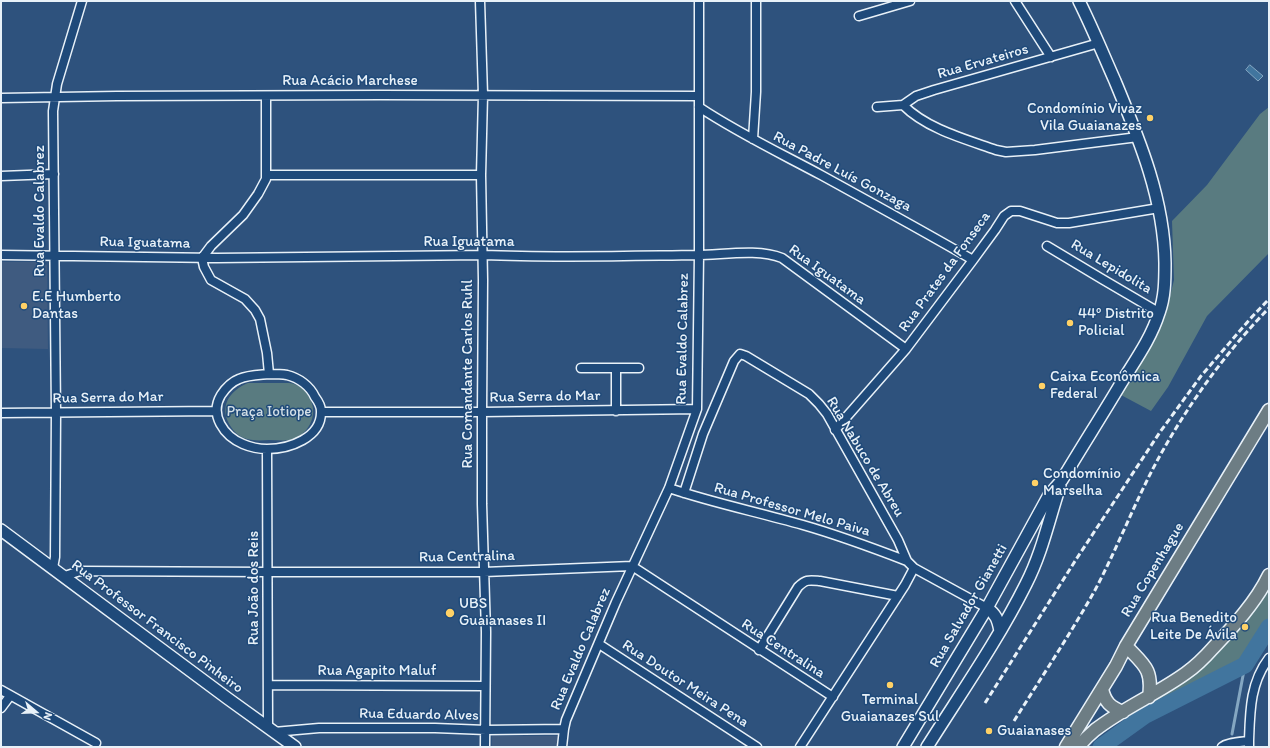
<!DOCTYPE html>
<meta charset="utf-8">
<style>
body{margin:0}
#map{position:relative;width:1270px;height:748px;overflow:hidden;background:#2e527d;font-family:Itim,sans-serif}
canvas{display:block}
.frame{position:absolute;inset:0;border:2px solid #e8f1f8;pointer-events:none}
.north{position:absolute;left:16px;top:692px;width:40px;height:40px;-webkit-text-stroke:3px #1f4a7a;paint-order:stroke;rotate:109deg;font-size:11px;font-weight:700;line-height:16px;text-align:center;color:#e8f1f8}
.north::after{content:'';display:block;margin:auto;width:14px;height:18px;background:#e8f1f8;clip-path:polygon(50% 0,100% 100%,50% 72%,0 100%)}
</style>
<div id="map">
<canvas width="1270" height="748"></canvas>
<div class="frame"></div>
<div class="north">N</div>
</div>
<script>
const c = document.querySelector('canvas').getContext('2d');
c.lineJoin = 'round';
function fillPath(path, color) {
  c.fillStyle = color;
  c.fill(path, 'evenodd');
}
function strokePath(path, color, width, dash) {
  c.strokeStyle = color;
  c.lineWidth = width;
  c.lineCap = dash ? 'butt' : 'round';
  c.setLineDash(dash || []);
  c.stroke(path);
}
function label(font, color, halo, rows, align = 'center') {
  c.font = font + ' Itim,sans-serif';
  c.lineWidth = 3;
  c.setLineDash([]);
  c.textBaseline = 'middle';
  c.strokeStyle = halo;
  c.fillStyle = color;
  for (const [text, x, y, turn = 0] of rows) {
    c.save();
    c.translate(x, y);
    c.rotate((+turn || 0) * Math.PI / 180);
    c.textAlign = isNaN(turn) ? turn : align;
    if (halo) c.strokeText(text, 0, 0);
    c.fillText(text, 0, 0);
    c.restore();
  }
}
const built = new Path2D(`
 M1 262H43L47 265 48 349 1 348Z
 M492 736H559V747H492Z`);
const green = new Path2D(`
 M1269 107V253L1207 316 1168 387 1151 411 1121 395 1165 316 1174 280 1172 221 1207 185 1260 114Z
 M248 383H289C299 384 306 390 310 399 319 415 308 436 290 440 284 441 276 440 269 440 253 441 240 441 231 427 218 407 229 391 248 383Z
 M1267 591 1269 592V623L1245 661 1240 666 1210 677 1148 707 1147 703 1207 661Z`);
const water = new Path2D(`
 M1250 65 1263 76 1258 81 1246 70Z`);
const stream = new Path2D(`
 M1232 734 1245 665`);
const river = new Path2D(`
 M1101 747 1144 716 1245 665 1269 627`);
const street = new Path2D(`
 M480 1 483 95 481 175 483 280 482 412V504L486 632 485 747
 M1015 1 1051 57
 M859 16 910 1
 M266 96V179L258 194 243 215 211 246 202 258 204 267 211 280 245 299 255 310 260 319 267 353 269 374
 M1 98 117 96 380 95 699 96
 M903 105C927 129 965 139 996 150L1006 152 1035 150 1138 137
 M699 107C738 133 780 153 821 175 872 203 923 231 973 260
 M877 107 903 105 916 96 934 90 1099 43
 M753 139 756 92V1
 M266 175H481
 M1 176 54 174
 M1047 246 1102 279 1160 313
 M1 255 217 258 483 255C554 258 625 256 697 255 722 255 758 248 782 258L906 349
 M581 368H639
 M269 374C275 374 281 374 287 375 299 378 310 386 315 397 318 401 321 406 321 411 322 438 289 449 267 449 259 449 250 447 243 444 224 436 209 415 221 395 225 389 231 382 239 379 248 375 259 375 269 374Z
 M616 411V368
 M321 412H482L697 409
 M1 413 216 411
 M835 430 906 349 973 260 995 230 1004 216 1011 211H1020L1057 223H1069L1159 208
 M267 449 268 728
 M669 488C713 503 758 512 803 525 838 535 873 548 907 561
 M684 493 703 434 734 361 740 354 746 356 809 394 819 404 827 414 898 540 907 561 914 568 987 608
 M53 568 55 557 56 413 53 111 57 84 82 1
 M65 576 80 571 268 572H484L632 566 833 697
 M599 644 757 747
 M759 650 798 587C806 579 809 580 820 581L898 596
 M269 685 485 686
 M1 690 96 743
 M1 708 10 696
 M274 732 319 728H435L486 730 564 729
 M562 747 564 729 566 720 616 602 669 488 697 409 699 255V1
 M800 747 905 585 914 568
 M1222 747C1229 742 1240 742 1249 741
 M1249 747V741C1250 711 1250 683 1269 658`);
const secondary = new Path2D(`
 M1 530 227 698 295 747
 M987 608C996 614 998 620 1000 631
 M903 747 987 608 1049 495 1062 480C1081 448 1101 417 1120 385 1134 362 1151 339 1159 313 1165 297 1165 280 1165 263 1164 198 1139 139 1115 81 1103 54 1092 27 1079 1
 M927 747C961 693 998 640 1026 584 1042 553 1049 519 1060 486`);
const primary = new Path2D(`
 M1126 646C1144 665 1153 669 1149 697
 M1102 689C1105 702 1110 707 1123 712
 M1066 747 1116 666 1126 646 1269 410
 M1078 747C1083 741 1089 735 1095 730 1123 708 1157 694 1186 673 1196 666 1205 657 1213 648 1233 627 1256 602 1269 575`);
const rail = new Path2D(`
 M985 703 1077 558 1160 432 1201 376 1250 319 1269 299
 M1014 721C1041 678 1069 636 1094 592 1117 549 1134 504 1157 461 1187 406 1225 353 1269 308`);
const markers = [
 [1150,118,4,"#ffd166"],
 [24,306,4,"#ffd166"],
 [1070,323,4,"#ffd166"],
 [1042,386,4,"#ffd166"],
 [1035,483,4,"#ffd166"],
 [450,613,5,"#ffd166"],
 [1245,627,4,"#ffd166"],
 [890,685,4,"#ffd166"],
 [989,731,4,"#ffd166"]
];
const streetNames = [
 ["Rua Ervateiros",983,62,-16],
 ["Rua Acácio Marchese",350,81],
 ["Rua Padre Luís Gonzaga",842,172,28],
 ["Rua Evaldo Calabrez",40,211,-90],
 ["Rua Iguatama",469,242],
 ["Rua Iguatama",145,243,1],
 ["Rua Lepidolita",1111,267,31],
 ["Rua Prates da Fonseca",945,272,-54],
 ["Rua Iguatama",827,275,36],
 ["Rua Evaldo Calabrez",683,339,-89],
 ["Rua Comandante Carlos Ruhl",468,374,-90],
 ["Rua Serra do Mar",545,397,-1],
 ["Rua Serra do Mar",108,398,-1],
 ["Rua Nabuco de Abreu",865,457,59],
 ["Rua Professor Melo Paiva",792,510,16],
 ["Rua Centralina",467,557,-1],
 ["Rua Copenhague",1153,570,-59],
 ["Rua João dos Reis",254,588,-90],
 ["Rua Salvador Gianetti",969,606,-60],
 ["Rua Professor Francisco Pinheiro",157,627,37],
 ["Rua Evaldo Calabrez",581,649,-67],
 ["Rua Centralina",783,649,33],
 ["Rua Agapito Maluf",377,671],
 ["Rua Doutor Meira Pena",685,684,33],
 ["Rua Eduardo Alves",419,715,1]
];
const poiNames = [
 ["Condomínio Vivaz",1142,109,"right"],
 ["Vila Guaianazes",1142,126,"right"],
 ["E.E Humberto",32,297],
 ["Dantas",32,314],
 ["44º Distrito",1078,314],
 ["Policial",1078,331],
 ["Caixa Econômica",1050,377],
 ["Federal",1050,394],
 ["Condomínio",1043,474],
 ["Marselha",1043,491],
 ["UBS",459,604],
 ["Guaianases II",459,621],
 ["Rua Benedito",1237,618,"right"],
 ["Leite De Ávila",1237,635,"right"],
 ["Terminal",890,700,"center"],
 ["Guaianazes Sul",890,717,"center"],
 ["Guaianases",997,731]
];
const parkNames = [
 ["Praça Iotiope",269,412]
];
fillPath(built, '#3f5b80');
fillPath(green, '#597b80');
fillPath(water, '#41759e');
strokePath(water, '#84a7c2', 1);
strokePath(stream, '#84a7c2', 3);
strokePath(river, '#41759e', 17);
strokePath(street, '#e8f1f8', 11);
strokePath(secondary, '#e8f1f8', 14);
strokePath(primary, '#e8f1f8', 15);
strokePath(street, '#1f4a7a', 8);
strokePath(secondary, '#1f4a7a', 11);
strokePath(primary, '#6d7d84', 12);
strokePath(rail, '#e8f1f8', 3, [6, 3]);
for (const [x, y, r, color] of markers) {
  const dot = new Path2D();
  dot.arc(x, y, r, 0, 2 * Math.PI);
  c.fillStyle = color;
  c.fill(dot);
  strokePath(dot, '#1f4a7a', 1.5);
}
label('15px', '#e8f1f8', '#1f4a7a', streetNames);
label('15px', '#e8f1f8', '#1f4a7a', poiNames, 'left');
label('15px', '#d3dfe6', '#1f4a7a', parkNames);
</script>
